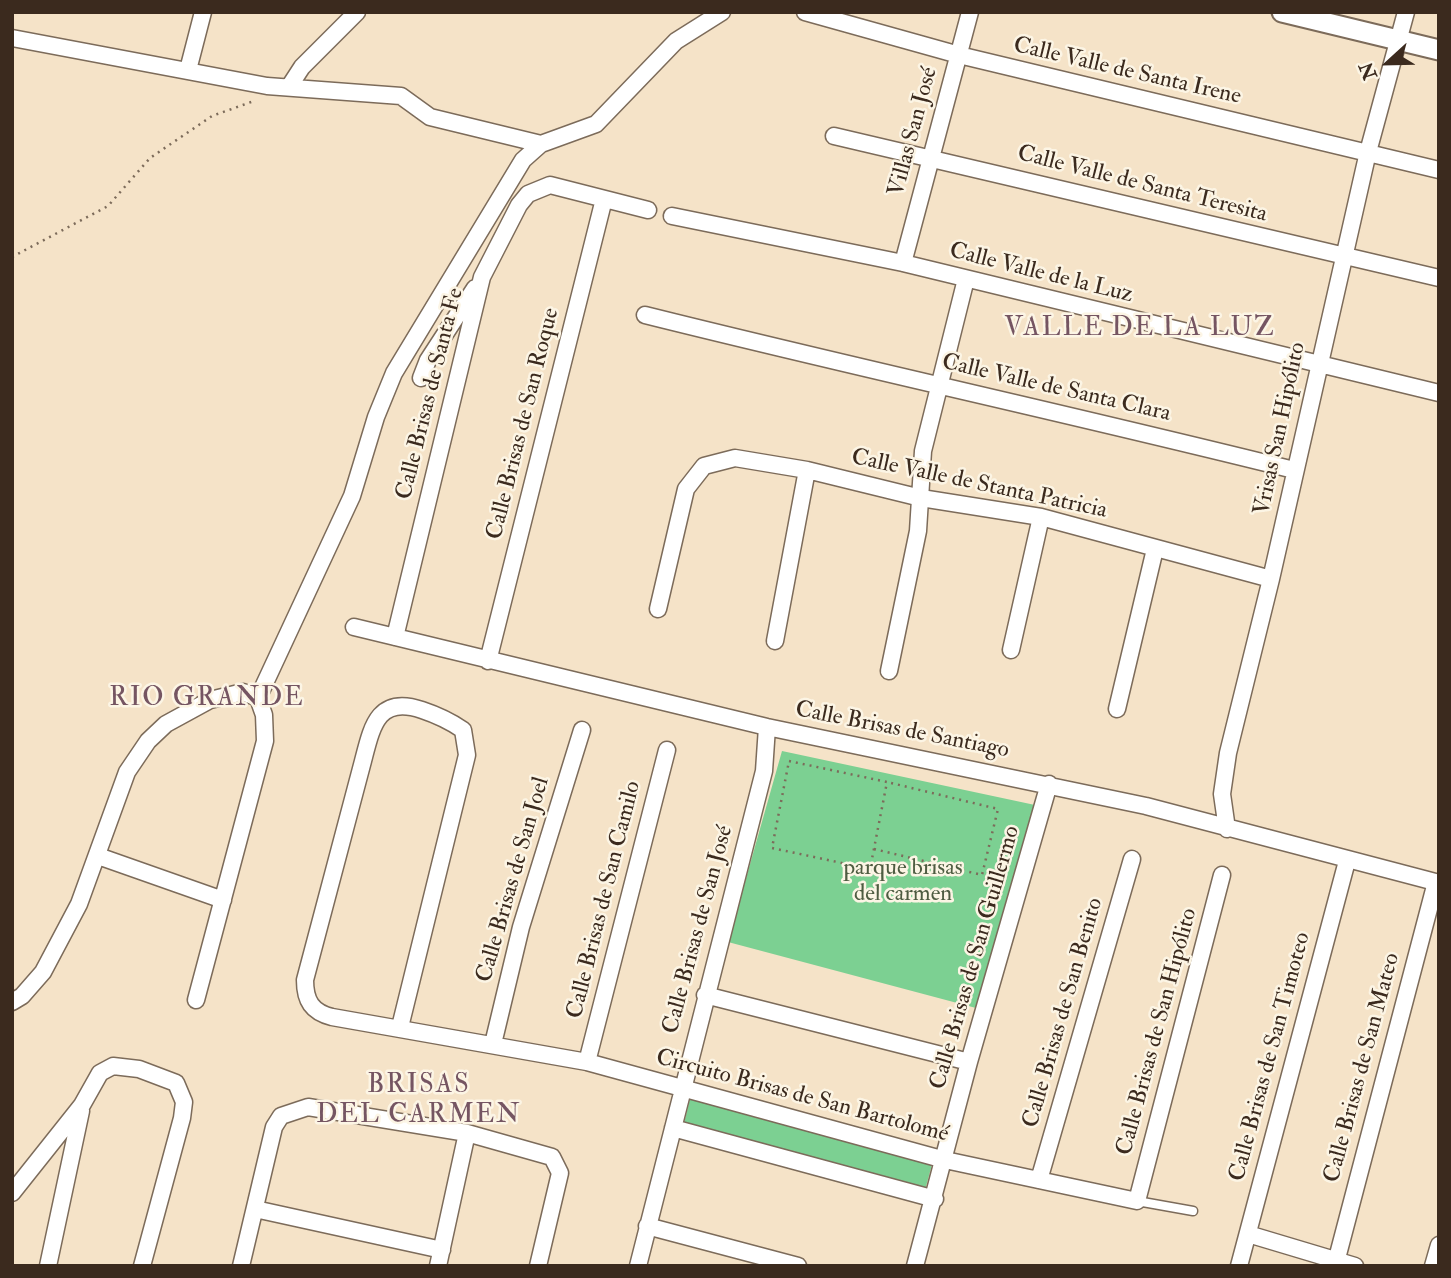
<!DOCTYPE html>
<meta charset="utf-8">
<style>
body{margin:0}
#map{position:relative;width:1451px;height:1278px;overflow:hidden;background:#f5e3c8;font-family:"IM FELL Double Pica",serif}
canvas{display:block}
.frame{position:absolute;inset:0;border:14px solid #3b2a1e;pointer-events:none}
.north{position:absolute;left:1353px;top:28px;width:70px;height:70px;-webkit-text-stroke:5px #fcf5e5;paint-order:stroke;rotate:248deg;font-size:19px;font-weight:700;line-height:28px;text-align:center;color:#3b2a1e}
.north::after{content:'';display:block;margin:auto;width:24px;height:32px;background:#3b2a1e;clip-path:polygon(50% 0,100% 100%,50% 72%,0 100%)}
</style>
<div id="map">
<canvas width="1451" height="1278"></canvas>
<div class="frame"></div>
<div class="north">N</div>
</div>
<script>
const c = document.querySelector('canvas').getContext('2d');
c.lineJoin = 'round';
function fillPath(path, color) {
  c.fillStyle = color;
  c.fill(path, 'evenodd');
}
function strokePath(path, color, width, dash) {
  c.strokeStyle = color;
  c.lineWidth = width;
  c.lineCap = dash ? 'butt' : 'round';
  c.setLineDash(dash || []);
  c.stroke(path);
}
function label(font, color, halo, rows, align = 'center') {
  c.font = font + ' "IM FELL Double Pica",serif';
  c.lineWidth = 5;
  c.setLineDash([]);
  c.textBaseline = 'middle';
  c.strokeStyle = halo;
  c.fillStyle = color;
  for (const [text, x, y, turn = 0] of rows) {
    c.save();
    c.translate(x, y);
    c.rotate((+turn || 0) * Math.PI / 180);
    c.textAlign = isNaN(turn) ? turn : align;
    if (halo) c.strokeText(text, 0, 0);
    c.fillText(text, 0, 0);
    c.restore();
  }
}
const green = new Path2D(`
 M782 751 1035 805 976 1008 728 942Z
 M690 1099 933 1161 925 1190 683 1127Z`);
const path = new Path2D(`
 M12 257 108 206 150 158 212 116 254 101
 M789 761 887 782 870 869 772 848Z
 M874 849 982 875 998 809 887 782`);
const service = new Path2D(`
 M1137 1201 1193 1211`);
const minor = new Path2D(`
 M805 12 959 55 1439 170
 M12 38 267 86 401 96 430 117 541 144
 M188 70 203 12
 M289 87 302 67 357 12
 M834 136 1439 278
 M672 216 903 263 1439 393
 M903 263 970 12
 M645 315C861 369 1078 416 1294 470
 M421 378 428 360 475 288
 M658 609 686 489 704 466 735 458 807 470 921 498 1041 517 1271 579
 M354 627 767 727 1146 806 1439 883
 M395 637 482 277 519 205 528 194 550 185 648 210
 M775 641 807 470
 M1011 650 1041 517
 M488 661 604 199
 M889 671 918 531 923 451 966 279
 M258 698 352 496 376 417 394 373 523 160 541 144 596 124 676 41 722 12
 M1117 709 1155 549
 M1227 829 1222 794 1228 753 1271 579 1368 152 1406 12
 M98 856 223 900
 M705 995 969 1062
 M12 1002 22 996 43 972 79 904 127 772 148 741 166 724 210 700 243 692 258 698 264 715 265 741 196 1000
 M400 1027 467 755 463 730C450 721 437 715 422 710 378 695 372 726 363 761L305 980C305 1001 312 1012 332 1017L587 1062 945 1160 1137 1201 1222 875
 M493 1044 521 927 582 730
 M587 1062 667 750
 M673 1128 935 1199
 M1039 1180 1132 859
 M12 1193 82 1105 100 1073 113 1066 139 1069 176 1083 184 1102 182 1118 142 1266
 M255 1209 442 1250
 M647 1226 798 1266
 M1248 1234 1355 1266
 M48 1266 81 1111
 M241 1266 274 1127 281 1116 308 1107 467 1133 552 1157 560 1173 538 1266
 M438 1266 467 1133
 M638 1266 764 771 767 727
 M915 1266 969 1062 1049 784
 M1239 1266 1347 861
 M1335 1266 1436 882
 M1433 1266 1439 1245`);
const tertiary = new Path2D(`
 M1282 12 1439 50`);
const streetNames = [
 ["Calle Valle de Santa Irene",1127,72,13],
 ["Villas San José",914,132,-75],
 ["Calle Valle de Santa Teresita",1142,185,14],
 ["Calle Valle de la Luz",1041,274,14],
 ["Calle Valle de Santa Clara",1056,389,13],
 ["Calle Brisas de Santa Fe",431,394,-76],
 ["Calle Brisas de San Roque",524,424,-76],
 ["Vrisas San Hipólito",1281,429,-78],
 ["Calle Valle de Stanta Patricia",979,485,12],
 ["Calle Brisas de Santiago",902,731,11],
 ["Calle Brisas de San Joel",514,880,-74],
 ["Calle Brisas de San Camilo",605,900,-76],
 ["Calle Brisas de San José",699,930,-75],
 ["Calle Brisas de San Guillermo",976,958,-74],
 ["Calle Brisas de San Benito",1064,1013,-74],
 ["Calle Brisas de San Hipólito",1158,1032,-75],
 ["Calle Brisas de San Timoteo",1271,1057,-75],
 ["Calle Brisas de San Mateo",1363,1068,-75],
 ["Circuito Brisas de San Bartolomé",802,1097,15]
];
const parkNames = [
 ["parque brisas",903,869],
 ["del carmen",903,895]
];
const quarterNames = [
 ["VALLE DE LA LUZ",1140,329],
 ["RIO GRANDE",207,699],
 ["BRISAS",419,1086],
 ["DEL CARMEN",419,1116]
];
fillPath(green, '#7cd092');
strokePath(service, '#7c6b5a', 11);
strokePath(minor, '#7c6b5a', 19);
strokePath(tertiary, '#7c6b5a', 23);
strokePath(path, '#7c6b5a', 2.5, [2, 5]);
strokePath(service, '#fff', 8);
strokePath(minor, '#fff', 16);
strokePath(tertiary, '#fff', 19);
label('23px', '#3b2a1e', '#fcf5e5', streetNames);
label('23px', '#4e5c41', '#fcf5e5', parkNames);
c.letterSpacing = '2px';
label('26px', '#755562', '#fcf5e5', quarterNames);
c.letterSpacing = '0px';
</script>
